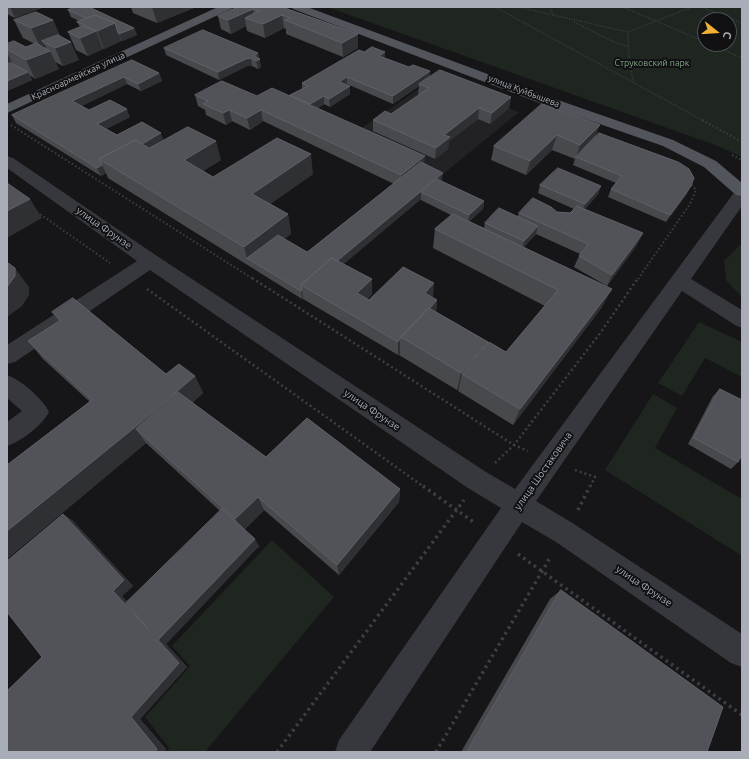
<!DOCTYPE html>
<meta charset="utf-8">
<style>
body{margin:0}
#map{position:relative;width:749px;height:759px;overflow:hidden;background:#161618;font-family:Ubuntu,sans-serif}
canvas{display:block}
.frame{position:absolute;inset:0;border:8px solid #a8adb8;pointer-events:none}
.north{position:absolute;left:697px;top:12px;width:40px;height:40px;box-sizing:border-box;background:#111113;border:1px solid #4d4f55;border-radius:50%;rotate:107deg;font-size:11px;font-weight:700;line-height:16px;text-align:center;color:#a8adb8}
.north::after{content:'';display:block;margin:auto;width:14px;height:18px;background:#f2b134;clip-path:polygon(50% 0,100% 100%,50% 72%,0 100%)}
</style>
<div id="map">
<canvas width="749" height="759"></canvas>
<div class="frame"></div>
<div class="north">С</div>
</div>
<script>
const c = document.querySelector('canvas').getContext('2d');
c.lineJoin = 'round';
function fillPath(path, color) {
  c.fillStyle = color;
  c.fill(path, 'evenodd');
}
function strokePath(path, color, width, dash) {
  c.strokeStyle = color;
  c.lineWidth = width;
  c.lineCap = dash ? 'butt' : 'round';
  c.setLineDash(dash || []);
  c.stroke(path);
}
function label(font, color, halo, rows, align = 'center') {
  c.font = font + ' Ubuntu,sans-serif';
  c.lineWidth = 4;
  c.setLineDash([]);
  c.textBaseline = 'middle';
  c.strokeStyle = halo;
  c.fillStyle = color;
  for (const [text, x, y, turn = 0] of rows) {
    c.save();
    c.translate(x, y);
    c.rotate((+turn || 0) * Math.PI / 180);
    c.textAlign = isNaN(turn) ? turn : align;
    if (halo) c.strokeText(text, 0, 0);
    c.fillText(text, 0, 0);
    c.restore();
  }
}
const built = new Path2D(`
 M433 79 519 112 442 175 353 134Z`);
const green = new Path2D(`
 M327 7H742V157L718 146ZM705 20H729V44H705Z
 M742 243V297L726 280 724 261Z
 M699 322 742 342V377L705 358 682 396 658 383Z
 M653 394 677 408 655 448 742 499V556L605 470Z
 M272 540 334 597 205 752H166L169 748 145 717 190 666 172 646Z`);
const pathFar3 = new Path2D(`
 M495 7 704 121
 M518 7 628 32
 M549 7 554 16
 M623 7 705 42
 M701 7 742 23
 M574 22 612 41 629 47
 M710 44 742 58
 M633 82 629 58 628 32 692 7`);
const pathFar2 = new Path2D(`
 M702 120 742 142
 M11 125 253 279
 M732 155 742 160
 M37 212 110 263
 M638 279 690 204 696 190 690 183`);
const pathFar1 = new Path2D(`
 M252 278 514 445 528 451
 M147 289 424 487
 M495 463 514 445 601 332 638 278
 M575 470 595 477 590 487`);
const path = new Path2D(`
 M423 486 475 523
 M578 510 590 486
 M518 554 742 715
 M277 752 464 500
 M436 752 551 556`);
const minor = new Path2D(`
 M7 156 13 158 157 256 486 472 515 489 736 190 742 189V206L691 279 742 310V328L735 325 682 291 536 501 574 524 742 634V667L731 663 556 542 522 522 370 752H335L339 740 501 508 468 488 150 270 15 362 7 364V345L137 261 7 168Z
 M7 375C20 379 43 399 49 412 43 425 20 442 7 446V422L22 411 7 398Z`);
const major = new Path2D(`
 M218 7H233L231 9 7 113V104Z
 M291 7H307L555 99 673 140 716 161 742 183V196L736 195 704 167 663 146 545 105 293 9Z`);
const wall = new Path2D(`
 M7 7H44L15 18 7 14Z
 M131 7H196L157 23 133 13Z
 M238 7H282L358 34V48L343 57 286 34V29L284 28 265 38 247 31 246 26 231 34 221 29 218 16Z
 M68 10 134 28 137 35 122 41 121 40V41L104 49 102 48 103 49 88 56 76 50 68 32 80 27 77 22 79 21 71 17Z
 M14 20H53L60 36 79 60 63 66 55 62 59 69 35 79 30 75 32 80 7 91V44L26 47 35 44 23 38ZM44 45 46 48 41 46Z
 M164 48 258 53 261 67 258 69 252 66H247L219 80 166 55Z
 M364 52H385V58L409 67 430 71V77L511 97 509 108 490 124 478 119 449 141 448 149 435 159 373 131V120L391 114 418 95 419 86 393 104 347 84 346 85 350 94 330 107 324 104 318 108 424 164 442 181H441L484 201 483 209 469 221 484 228 485 223 517 217 519 213 557 212 570 213 574 209 538 193 540 185 601 186 598 194 585 209 637 245 607 286 574 267 579 256 580 254 536 234 524 247 602 307 513 425 458 391 459 388 457 390 399 355 400 353 398 355 303 299V298L302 299 108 178 106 173 101 176 16 123 12 115 132 60 159 73 162 81 141 91 127 84 81 106 89 110 130 117 106 129 117 135 164 140 221 160 203 171 213 177 313 174 270 204 288 214 291 234 284 239 307 252 394 184 263 121 250 130 232 121 226 125 206 115 205 110 198 106 195 95 257 96 290 95 302 89V83ZM421 199V200L451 215 435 229 433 248 545 306 506 352 487 345 488 342 436 312 437 300 433 298 369 300 367 299 372 294V279L343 264Z
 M542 104 596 136 687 194 666 222 608 197 611 189 616 183 573 165 575 159 552 150 526 175 491 160 494 146Z
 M52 312 166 374 195 376 203 393 192 403 266 457 400 489 399 502 339 575 264 510 244 530 259 546 166 644 187 667 140 719 166 749 163 752H7L42 657 63 514 73 521 133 586 122 596 127 602 220 511 146 443 7 559V465L90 402 43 359 28 341 59 321Z
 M720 389 738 462 731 469 688 444 713 396Z
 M561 590 707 752H461L550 599Z`);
const shadedWall = new Path2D(`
 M10 7H44L15 18Z
 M152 7H196L157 23Z
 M253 9 255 21 245 18 246 26 231 34 228 20Z
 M282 15 284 28 265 38 263 24Z
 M53 20 61 38 42 41 44 45 40 46 31 28Z
 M115 23 121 41 104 49 97 31Z
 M134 28 137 35 122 41 119 34Z
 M96 31 103 49 88 56 80 38Z
 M358 34V48L343 57 342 43Z
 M71 42 79 60 63 66 55 48Z
 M50 51 59 69 35 79 26 60Z
 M385 52V60L379 56Z
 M7 53 16 70 7 73Z
 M258 53 261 67 258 69 256 61 254 56Z
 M251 58 252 66H247L219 80 218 72 246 59Z
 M430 71V79L419 84V86L393 104V96Z
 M28 72 32 80 7 91V81Z
 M159 73 162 81 141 91 138 84Z
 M124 77 127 84 76 109 72 101Z
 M347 77V84L339 89V82Z
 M350 86V94L330 107 329 99Z
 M324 96V104L308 114 307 106Z
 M511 97 509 108 490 124 492 113Z
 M479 108 478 119 449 141 448 149 435 159 436 148 444 135Z
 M127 109 130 117 100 132 97 124Z
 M229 110 232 121 226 125 223 113Z
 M261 110 263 121 250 130 247 118Z
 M600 125 594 140 576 157 580 145Z
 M161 133 164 141 115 168 106 163Z
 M557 135 552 150 526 175 530 161Z
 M216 141 221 160 190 179 184 160Z
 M311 154 313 174 256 214 252 194Z
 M425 156 424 167 400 187 401 175Z
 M102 165 106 173 101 176 97 168Z
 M443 173 442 181 426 194 421 192V199L312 291 306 287Z
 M601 186 598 194 582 212 585 204Z
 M691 186 687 194 666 222 670 215Z
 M30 199 42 218 7 238V211Z
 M484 201 483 209 468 223 469 215Z
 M288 214 291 234 254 262 247 258 244 247Z
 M538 226 536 234 522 249 524 241Z
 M643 233 637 245 607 286 612 275Z
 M15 268 29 287V295L22 306 11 314 7 317V287Z
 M372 279V294L357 307V293Z
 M434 283 433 298 425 293Z
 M612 289 602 307 513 425 520 409Z
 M302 290 303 298 302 299 301 291Z
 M437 300 436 314 402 338Z
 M400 339V353L398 355V342Z
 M488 342 483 359 462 374 459 388 457 390 461 373Z
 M195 376 203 393 149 441 136 429 146 443 7 559V531Z
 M400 489 399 502 339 575 337 565Z
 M258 497 264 510 243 531 235 519Z
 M63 514 73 521 133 586 122 596 156 634 148 629 113 591Z
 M255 539 259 546 166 644 187 667 140 719 166 749 163 752H155L131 717 158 640Z`);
const building = new Path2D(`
 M75 7H89L134 28 119 34 118 33 115 23 95 15 86 18 68 10Z
 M238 7H282L358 34 342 43 285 20 290 18 282 15 263 24 245 18 259 11 253 9 228 20 218 16Z
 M36 12 53 20 31 28 14 20Z
 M95 15 115 23 97 31 77 22Z
 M83 26 96 31 80 38 68 32Z
 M203 30 258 53 254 56 260 59 256 61 251 58 246 59 218 72 164 48Z
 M58 35 71 42 55 48 42 41Z
 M14 41 26 47 36 43 50 51 26 60 7 49V44Z
 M372 47 385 52 379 56 409 67 413 65 430 71 393 96 347 77 339 82 350 86 329 99 324 96 310 104 290 95 308 86 302 83 359 50 364 52Z
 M132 60 159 73 138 84 124 77 72 101 89 110 110 100 127 109 97 124 117 135 142 122 161 133 142 144 135 140 99 159 102 165 97 168 12 115Z
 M11 63 28 72 7 81V64Z
 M440 70 511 97 492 113 479 108 444 135 450 137 436 148 373 120 385 111 391 114 429 88 419 84Z
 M222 81 257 96 272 88 425 156 401 175 261 110 247 118 229 110 223 113 203 104 208 101 195 95Z
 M542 104 600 125 580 145 557 135 530 161 494 146Z
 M188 127 216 141 184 160 213 177 277 138 311 154 252 194 288 214 244 247 99 159 135 140 149 148Z
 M599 133 678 162 689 169 694 178 691 186 670 215 611 189 622 176 576 157Z
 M421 162 443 173 337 261 332 258 301 285 302 290 301 291 247 258 278 235 307 252Z
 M558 168 601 186 585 204 540 185Z
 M437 179 484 201 469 215 421 192Z
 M7 183 30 199 7 211Z
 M533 198 551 207 557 212 570 213 577 206 643 233 612 275 579 256 588 244 519 213Z
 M499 208 538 226 524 241 485 223Z
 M453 214 612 289 520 409 462 374 489 342 506 352 558 290 435 229Z
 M332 258 372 279 357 293 369 300 403 267 434 283 425 293 437 300 429 309V308L401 337 400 339 398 342 301 285Z
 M7 263H8L15 268V276L7 287Z
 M73 298 166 374 179 364 195 376 134 428 7 531V465L92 400 28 341 61 320 52 312Z
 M429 308 488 342 461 373 401 337Z
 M720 389 742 400V455L738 462 694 438Z
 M178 392 266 457 307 418 400 489 337 565 258 497 235 519 136 429Z
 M222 509 255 539 158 640 179 663 131 717 157 749 155 752H7V691L42 657 7 612V561L63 514 124 580 113 591 148 629 126 603Z
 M561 590 723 707 707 752H467Z`);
const farParknames = [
 ["Струковский парк",652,63]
];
const farStreetnames = [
 ["Красноармейская улица",78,76,-25],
 ["улица Куйбышева",524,91,21]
];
const streetNames = [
 ["улица Фрунзе",104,228,35],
 ["улица Фрунзе",372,410,34],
 ["улица Шостаковича",543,471,-55],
 ["улица Фрунзе",644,586,34]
];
fillPath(built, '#222225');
fillPath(green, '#1e261f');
strokePath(pathFar3, '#3d3f44', 1.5, [1, 1.5]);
strokePath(pathFar2, '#3d3f44', 2, [1.5, 2.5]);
strokePath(pathFar1, '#3d3f44', 2.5, [2, 3]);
strokePath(path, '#3d3f44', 3.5, [2.5, 4]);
fillPath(minor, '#37383d');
fillPath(major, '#53555c');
fillPath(wall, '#47494d');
fillPath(shadedWall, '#2f3033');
fillPath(building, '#525359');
strokePath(building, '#5f6168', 1);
label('9px', '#7fa381', '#111113', farParknames);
label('9px', '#a8adb8', '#111113', farStreetnames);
label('10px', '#a8adb8', '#111113', streetNames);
</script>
